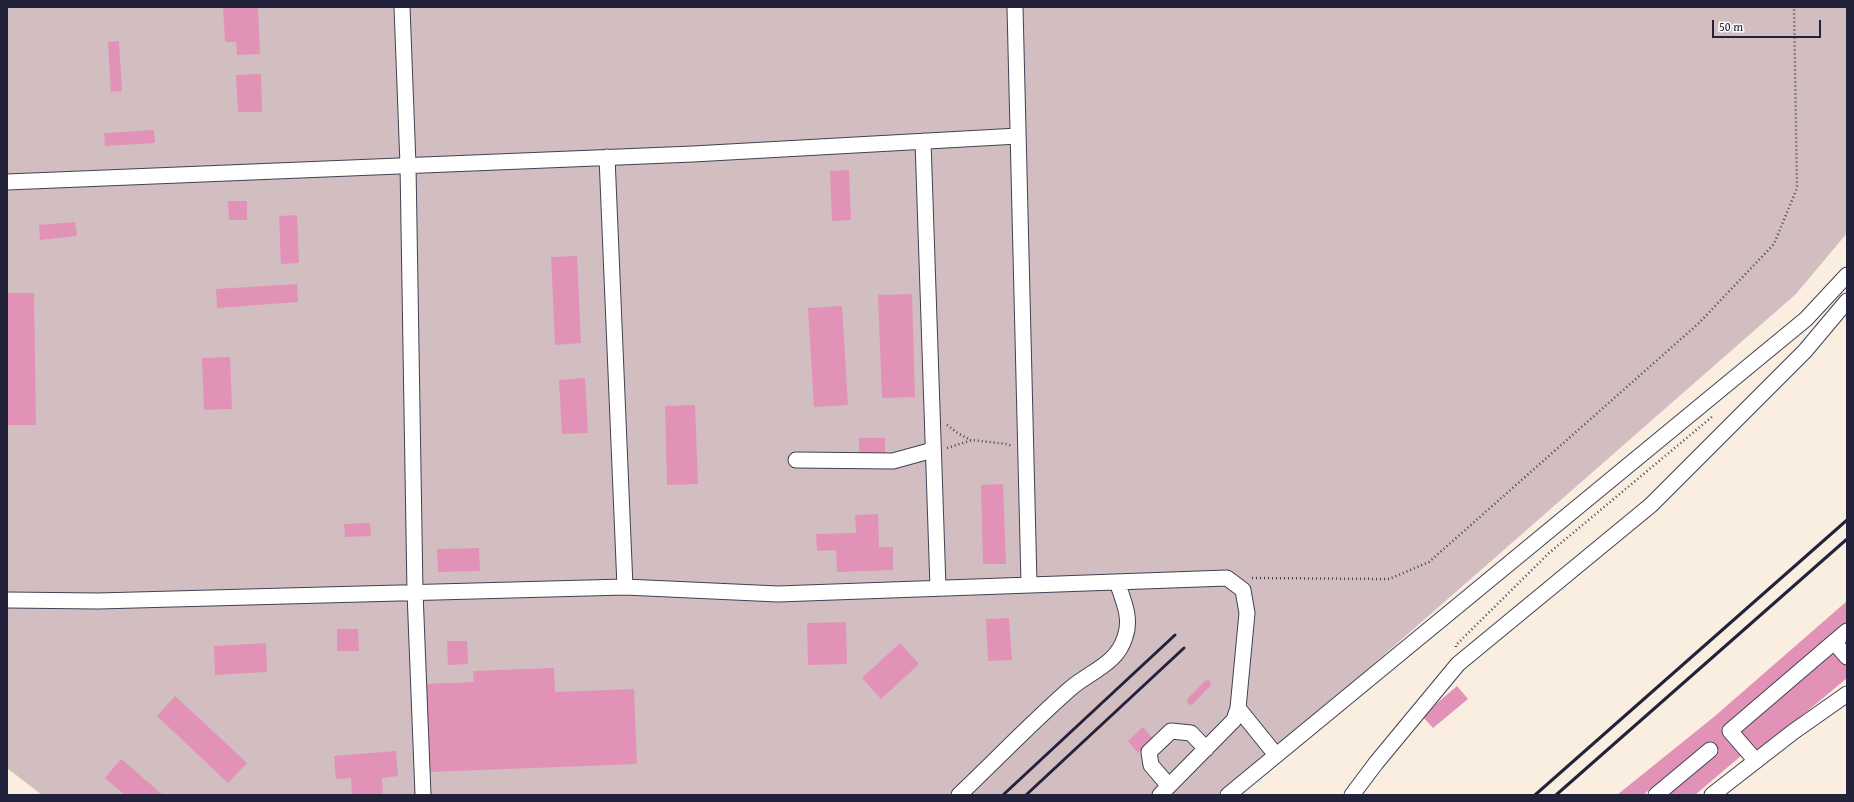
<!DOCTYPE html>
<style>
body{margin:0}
#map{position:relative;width:1854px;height:802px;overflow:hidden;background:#f9eedf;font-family:"Gentium Book Plus",serif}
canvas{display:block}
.frame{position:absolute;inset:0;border:8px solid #22223b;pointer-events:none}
.scale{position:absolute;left:1712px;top:20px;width:109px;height:18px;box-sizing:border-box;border:2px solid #22223b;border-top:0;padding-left:5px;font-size:12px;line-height:14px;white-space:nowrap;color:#22223b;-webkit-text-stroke:3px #fdfcf7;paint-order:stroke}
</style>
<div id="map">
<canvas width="1854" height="802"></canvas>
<div class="frame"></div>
<div class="scale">50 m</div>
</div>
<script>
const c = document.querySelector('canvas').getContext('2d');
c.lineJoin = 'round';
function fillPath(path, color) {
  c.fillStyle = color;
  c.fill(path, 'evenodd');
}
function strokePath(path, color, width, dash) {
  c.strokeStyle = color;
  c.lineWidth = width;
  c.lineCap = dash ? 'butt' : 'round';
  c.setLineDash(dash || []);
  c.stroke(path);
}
const industrial = new Path2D(`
 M7 7H1847V233L1796 294 1224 795H42L7 768Z`);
const building = new Path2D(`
 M223 7H258L260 54 237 55 236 42H225Z
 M119 41 122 91 111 92 108 42Z
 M261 74 262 112H238L236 75Z
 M154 130 155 143 105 146 104 133Z
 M849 170 851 220 832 221 830 171Z
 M228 201H247V220H229Z
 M297 215 299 263 281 264 279 216Z
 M75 222 77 236 40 240 39 225Z
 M577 256 581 343 555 345 551 257Z
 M297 284 298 302 217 308 216 289Z
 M7 293H34L36 425H8Z
 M912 294 915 397 882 398 878 295Z
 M842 306 848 405 814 407 808 308Z
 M230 357 232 409 204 410 202 358Z
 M585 378 588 433 562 434 559 380Z
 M695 405 698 484 667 485 665 406Z
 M859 438H885V455H859Z
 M1003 484 1006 564H983L981 485Z
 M878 514 879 547H893V570L837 572 836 550 817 551 816 534 856 533 855 515Z
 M370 523 371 536 345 537 344 524Z
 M479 548 480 571 438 572 437 549Z
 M1847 601V623L1722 731 1742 755 1695 795H1668L1719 751 1710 741 1643 795H1617L1715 716Z
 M1009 618 1012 660 988 661 986 619Z
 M846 622 847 664 808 665 807 623Z
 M337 629H358L359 651H337Z
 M447 641H467L468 664 448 665Z
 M266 643 267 672 215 675 214 646Z
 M900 643 919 664 881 699 862 678Z
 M1835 651 1847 665V678L1756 754 1737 733Z
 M554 668 555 692 634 689 637 764 429 772 425 684 474 682 473 671Z
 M1206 680 1210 681 1211 685 1192 705 1188 704 1187 699Z
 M1457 686 1468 699 1433 728 1422 716Z
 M175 696 247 763 228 783 157 716Z
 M1143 727 1153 739 1138 753 1128 741Z
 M396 751 398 776 382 778 383 795H352L351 778 336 779 334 756Z
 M121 759 163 795H125L105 778Z`);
const path = new Path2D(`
 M947 425 959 434 971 440
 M947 448 972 440 1006 444 1012 446
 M1252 578 1389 579 1429 562 1699 323 1774 244 1797 188 1794 7
 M1456 647V645L1549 553 1713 416`);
const minor = new Path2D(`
 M402 7 408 165 415 592 423 795
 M1015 7 1029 584
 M923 141 938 588
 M607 157 625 587
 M7 182 693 154 1018 136
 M796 460 893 461 933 450
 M7 600 98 601 625 587 778 594 1227 578 1243 590 1247 613 1238 708 1234 720 1160 795
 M1834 642 1847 631
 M1238 708 1276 755
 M1756 761 1730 731 1834 642 1847 657
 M1169 786 1151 765 1149 752 1171 731 1191 733 1206 749
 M959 795C996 760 1032 722 1071 688 1091 671 1117 664 1125 637 1132 618 1123 600 1117 582
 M1228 795 1806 319 1847 275
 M1352 795 1376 763 1458 664 1651 505 1805 351 1847 301
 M1656 795 1710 750
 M1712 795 1793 732 1847 694`);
const rail = new Path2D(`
 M1003 795 1175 635
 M1026 795 1184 648
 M1535 795 1847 520
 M1556 795 1847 539`);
fillPath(industrial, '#d2bec1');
fillPath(building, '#e292b6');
strokePath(minor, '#424154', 17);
strokePath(path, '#424154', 2.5, [1, 3]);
strokePath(minor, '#fff', 15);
strokePath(rail, '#22223b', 3);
</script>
